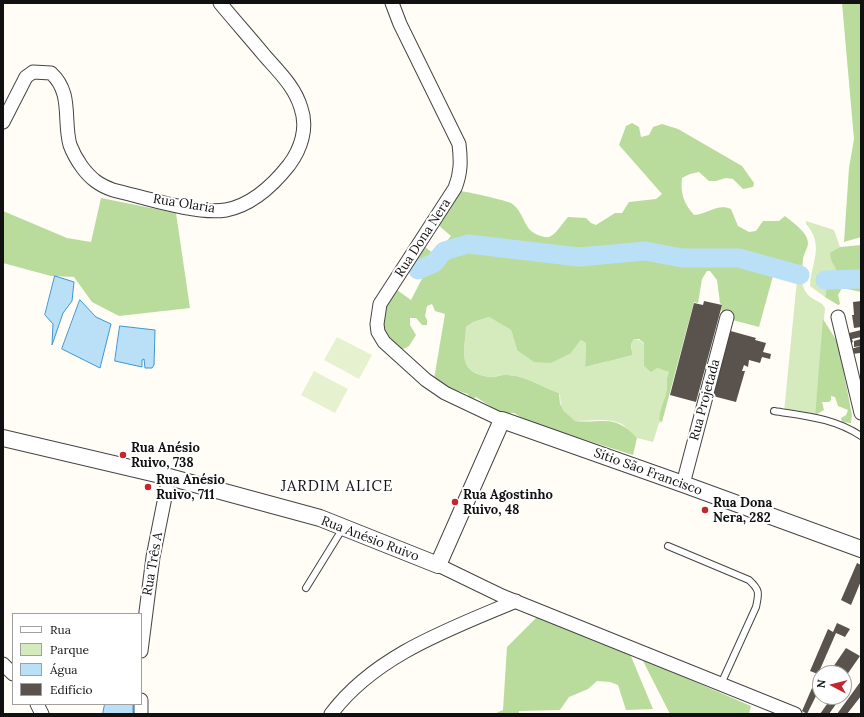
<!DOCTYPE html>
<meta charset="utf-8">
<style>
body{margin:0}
#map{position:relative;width:864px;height:717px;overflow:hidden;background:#fffdf5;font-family:Lora,serif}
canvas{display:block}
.frame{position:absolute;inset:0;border:4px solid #111;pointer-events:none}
.legend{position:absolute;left:12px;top:613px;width:130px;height:92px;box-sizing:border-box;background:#fff;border:1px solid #a0a0a0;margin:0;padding:5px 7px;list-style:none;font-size:12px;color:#111}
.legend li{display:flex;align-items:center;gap:8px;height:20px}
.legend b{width:20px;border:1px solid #a0a0a0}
.north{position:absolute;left:812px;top:665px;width:40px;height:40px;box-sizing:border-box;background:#fff;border:1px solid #a0a0a0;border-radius:50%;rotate:277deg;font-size:11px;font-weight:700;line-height:16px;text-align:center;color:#111}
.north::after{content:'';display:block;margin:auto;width:14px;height:18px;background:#c4262e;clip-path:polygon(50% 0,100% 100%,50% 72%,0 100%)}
</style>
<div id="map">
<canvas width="864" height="717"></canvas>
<div class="frame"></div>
<ul class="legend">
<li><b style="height:5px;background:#fff"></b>Rua</li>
<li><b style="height:11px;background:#d5ebbd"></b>Parque</li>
<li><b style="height:11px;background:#b9e0f7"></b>Água</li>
<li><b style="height:11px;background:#5a524d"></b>Edifício</li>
</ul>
<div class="north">N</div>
</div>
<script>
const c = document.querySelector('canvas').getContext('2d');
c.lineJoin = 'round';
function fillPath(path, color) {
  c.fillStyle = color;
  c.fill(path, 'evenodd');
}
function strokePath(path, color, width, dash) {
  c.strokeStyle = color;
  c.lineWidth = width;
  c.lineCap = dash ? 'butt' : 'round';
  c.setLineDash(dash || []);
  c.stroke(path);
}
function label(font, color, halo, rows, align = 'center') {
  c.font = font + ' Lora,serif';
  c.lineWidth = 4;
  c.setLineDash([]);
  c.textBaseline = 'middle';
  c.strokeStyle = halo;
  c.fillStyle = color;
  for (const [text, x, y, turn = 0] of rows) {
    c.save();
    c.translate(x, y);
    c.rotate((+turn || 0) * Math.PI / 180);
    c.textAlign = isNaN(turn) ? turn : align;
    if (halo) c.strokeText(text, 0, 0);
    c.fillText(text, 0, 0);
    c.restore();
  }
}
const green = new Path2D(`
 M806 221 834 230 840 247 831 254V260L837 269 834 276 828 280 825 297 810 286C811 263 825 245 806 224Z
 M797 280 802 282C806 302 820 298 825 308L815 415 784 412Z
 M489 317 511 330 517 350 571 353 581 340 586 343 585 367 605 362 632 349 631 344 634 339C647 339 652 359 657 368L669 372C665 380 668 386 666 394 663 403 661 410 659 420L662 422 659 423 653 442 637 438 622 424 613 421 602 420 575 421C570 417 564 412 561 406 560 401 561 397 559 393 544 388 531 379 516 376 512 376 507 374 503 375 499 375 496 378 492 377 456 374 465 352 466 327L473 322Z`);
const forest = new Path2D(`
 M842 3H861V237L844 242 849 168 854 139Z
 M632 123 639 127 641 137 649 135 653 127 662 124 678 129 742 166 754 183 753 187 743 189 733 179 726 178 716 181H709L699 172 690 174 682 178C680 193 684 204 694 215 708 214 718 203 731 209L738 226 749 232 756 231 763 221H779L785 216C792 222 808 232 808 243 808 248 804 253 803 259 802 267 803 273 797 280L773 276 759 327 729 319 721 310 722 305 720 303 717 280 710 271H707L702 279 698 303 694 302 662 422 659 420C660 410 663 403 666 394 668 386 665 380 669 372L657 368 651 372 644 366V343L639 339H634L631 344 632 355 585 367 586 343 581 340 571 353 551 363 534 362 517 350 511 330 489 317 473 322 466 327C465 352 456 374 492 377 496 378 499 375 504 375 507 374 512 376 516 376 531 379 544 388 559 393L560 404 564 411 575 421C603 424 614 413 637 438L633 455 529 422 514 413H505L493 408 476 397 470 400 468 394 437 384 434 379 445 314 435 311 432 304 427 306 425 316 427 320V325H422L416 318H410V325L416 335 409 346 400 351 381 332C383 316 383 301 397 290L411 300 427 269 415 258 424 246 435 255 451 236 437 224 458 191C462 190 508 201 511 203 526 213 522 231 541 236 544 237 548 238 551 236 557 233 563 222 568 217L586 218 591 223 596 225 615 213H622L629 202 656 199 662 194 619 145 626 126Z
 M101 198 176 213 190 308 119 316 92 302 74 277 51 276 3 263V211L67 238 91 242Z
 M861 245V276H834L836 269 831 260 830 253 840 247Z
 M828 280 837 287 861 288V292L842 288 838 295 840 304 838 305 825 297Z
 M823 319 838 343 852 415 851 423 842 422 841 418 846 415 848 410 838 406 835 397 831 396V400L829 402H822L824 410 815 415Z
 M538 616 630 654 653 709 626 710 618 685 610 682 597 681 588 689 569 697 560 710 519 711V714H494L503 710 507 647Z
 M642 659 751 706 749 714H670Z`);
const pitch = new Path2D(`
 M337 337 372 355 359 379 324 360Z
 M314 371 348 389 335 413 301 395Z`);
const water = new Path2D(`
 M55 276 74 282 72 301 63 313 52 345 53 324 45 315Z
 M80 300 96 317 111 324 100 368 62 349Z
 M120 326 155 330 154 365 152 368H145L144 359 142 360V367L115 361Z
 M105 704H133V714H103Z`);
const river = new Path2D(`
 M418 270 434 263 444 251 468 244 579 257 645 251 682 258H739L800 275
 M825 280 861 279`);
const building = new Path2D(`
 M704 301 722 305 696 402 670 395 694 303 703 305Z
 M861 301V327L854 328 852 315H854L853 302Z
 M727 330 756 338 755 340 766 343 763 352 771 354 770 359 762 357 760 363 749 360 748 367 744 365 742 371H745L736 402 709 395Z
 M861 330V337L852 339 853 342 851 343 849 333Z
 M861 339V346L854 347V341Z
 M861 346V356L860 353 852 354 851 349Z
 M857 563 861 565V581L851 605 841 600Z
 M837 623 850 629 845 637 836 633 818 674 810 671 828 629 833 632Z
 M846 648 860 656 844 679V673H829Z
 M861 681V696L847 714H837Z
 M812 688 818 692 807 714 802 711Z
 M832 697H841L829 714H820Z`);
const service = new Path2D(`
 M774 411C805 416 834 418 861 436
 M668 546 749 580C760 590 759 593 756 607L721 684
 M306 588 343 528`);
const minor = new Path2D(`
 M392 3 400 24 459 144C461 161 461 173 455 188L380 304 377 324 378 332 384 342 426 380 445 393 502 420
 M3 122 26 77 33 72 51 73C73 93 63 120 70 145 73 153 77 160 82 167 91 179 99 185 113 190 143 197 197 215 226 210 252 205 274 184 289 165 301 149 308 128 301 108 295 87 279 72 265 56 250 38 235 21 220 3
 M838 317 861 413
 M683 484 727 317
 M438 565 502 596 795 714
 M141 651 153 557 169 477
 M3 664 13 674
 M141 700V712
 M37 704 42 714
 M331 714C375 655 450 629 516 601`);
const tertiary = new Path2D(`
 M3 438 169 477 320 518 438 565 502 420 683 484 861 549`);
const markers = [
 [123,455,4,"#c4262e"],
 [148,487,4,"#c4262e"],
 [455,502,4,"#c4262e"],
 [705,510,4,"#c4262e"]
];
const streetNames = [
 ["Rua Olaria",184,204,9],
 ["Rua Dona Nera",423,238,-57],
 ["Rua Projetada",705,400,-75],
 ["Sítio São Francisco",648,472,20],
 ["Rua Anésio Ruivo",370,539,21],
 ["Rua Três A",153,564,-80]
];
const poiNames = [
 ["Rua Anésio",131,448],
 ["Ruivo, 738",131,463],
 ["Rua Anésio",156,480],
 ["Ruivo, 711",156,495],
 ["Rua Agostinho",463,495],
 ["Ruivo, 48",463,510],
 ["Rua Dona",713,503],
 ["Nera, 282",713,518]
];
const quarterNames = [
 ["JARDIM ALICE",337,487]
];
fillPath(green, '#d5ebbd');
fillPath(forest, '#b9dc9c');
fillPath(pitch, '#e6f2cf');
fillPath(water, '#b9e0f7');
strokePath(water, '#3f96cf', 1);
strokePath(river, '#b9e0f7', 19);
fillPath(building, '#5a524d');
strokePath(service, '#444', 8);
strokePath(minor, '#444', 15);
strokePath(tertiary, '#444', 18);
strokePath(service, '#fff', 6);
strokePath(minor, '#fff', 13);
strokePath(tertiary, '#fff', 16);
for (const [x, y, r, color] of markers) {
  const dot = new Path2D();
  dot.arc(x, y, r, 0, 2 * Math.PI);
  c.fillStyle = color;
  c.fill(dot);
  strokePath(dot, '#fff', 1.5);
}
label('13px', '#111', '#fff', streetNames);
label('bold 13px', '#111', '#fff', poiNames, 'left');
c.letterSpacing = '1px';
label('15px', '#111', '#fff', quarterNames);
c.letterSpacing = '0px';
</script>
